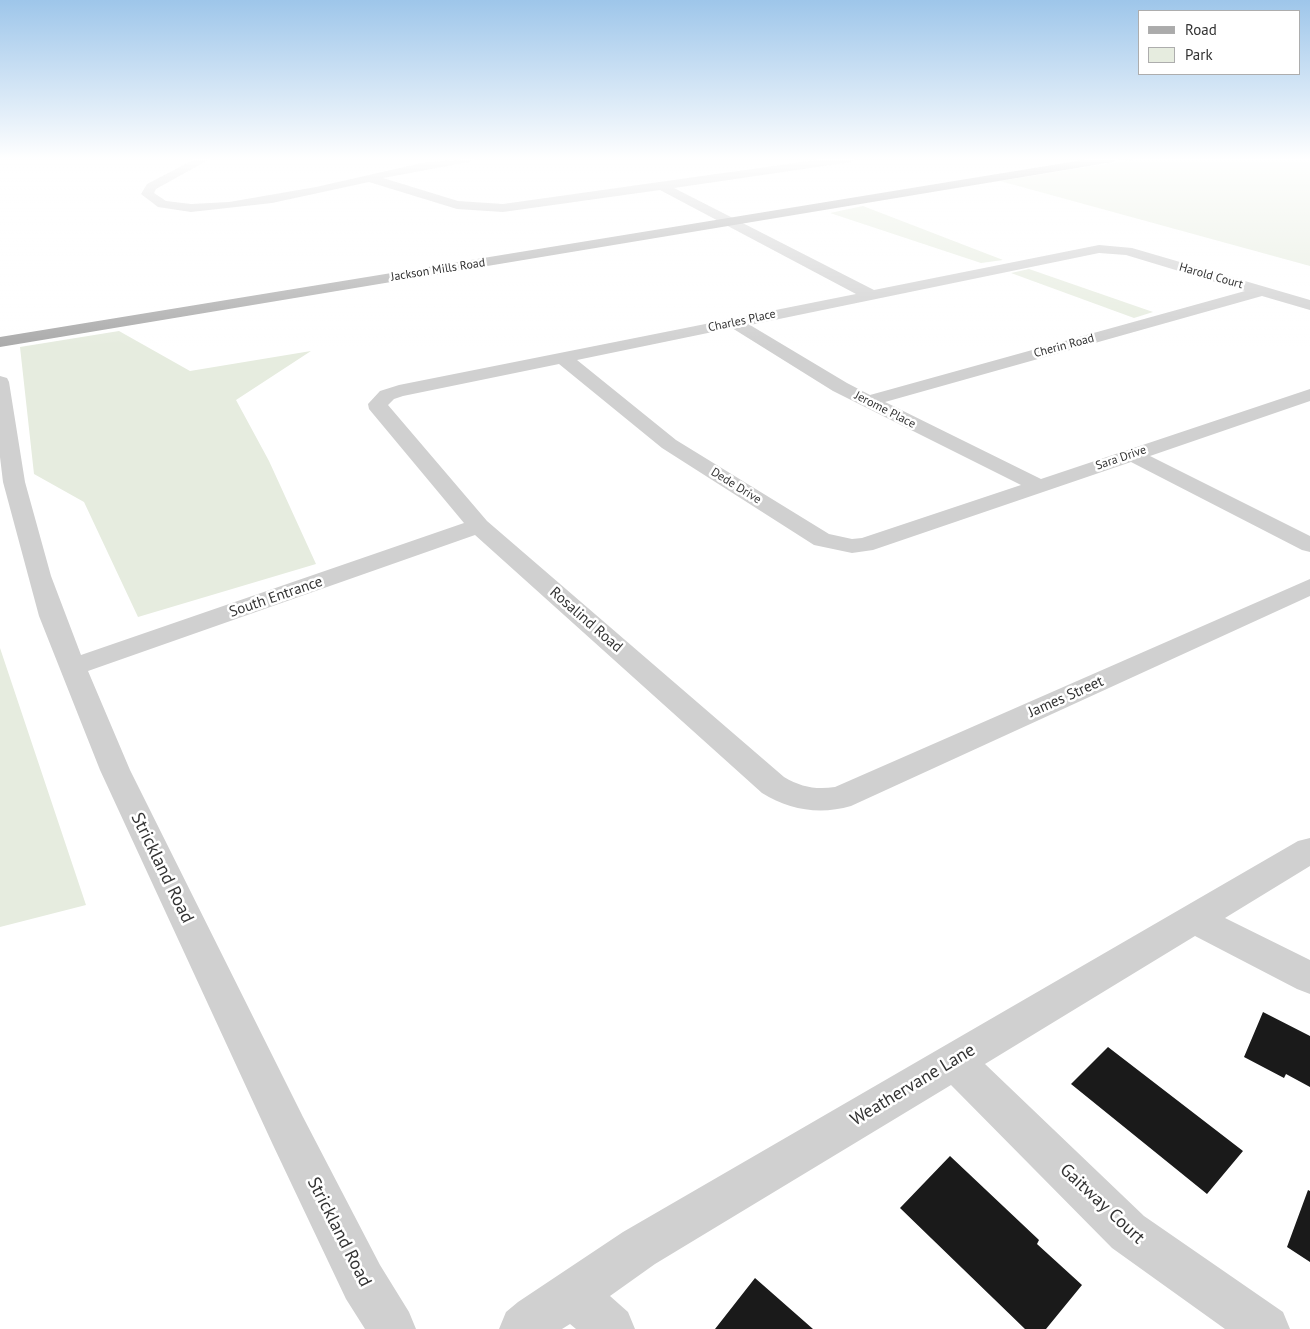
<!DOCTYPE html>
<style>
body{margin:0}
#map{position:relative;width:1310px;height:1329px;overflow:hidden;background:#fff;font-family:"PT Sans",sans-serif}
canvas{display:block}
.legend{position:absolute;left:1138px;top:10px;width:162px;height:65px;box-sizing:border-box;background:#fff;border:1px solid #adadad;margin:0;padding:6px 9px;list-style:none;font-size:15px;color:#333}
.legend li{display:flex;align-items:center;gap:10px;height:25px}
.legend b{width:25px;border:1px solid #adadad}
</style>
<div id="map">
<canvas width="1310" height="1329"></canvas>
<ul class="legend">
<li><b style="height:6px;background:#ababab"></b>Road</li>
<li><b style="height:14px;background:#e6ecdf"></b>Park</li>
</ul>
</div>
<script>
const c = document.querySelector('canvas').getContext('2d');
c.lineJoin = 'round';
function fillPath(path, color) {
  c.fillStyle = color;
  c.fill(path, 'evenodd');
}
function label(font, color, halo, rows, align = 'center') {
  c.font = font + ' "PT Sans",sans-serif';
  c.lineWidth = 5;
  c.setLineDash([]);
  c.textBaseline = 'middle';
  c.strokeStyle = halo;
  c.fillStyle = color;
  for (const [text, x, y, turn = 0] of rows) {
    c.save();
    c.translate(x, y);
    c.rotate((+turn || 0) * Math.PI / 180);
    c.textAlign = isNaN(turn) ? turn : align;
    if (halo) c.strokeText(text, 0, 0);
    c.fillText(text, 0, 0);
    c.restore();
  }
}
const green = new Path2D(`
 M1137 159H1310V266L1000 181Z
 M863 206 1003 260 981 263 830 213Z
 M1029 269 1153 312 1134 318 1011 273Z
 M119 331 190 371 311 351 236 400 269 461 316 564 138 617 84 502 34 474 20 347Z
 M0 648 86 905 0 927Z`);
const building = new Path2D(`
 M1263 1012 1310 1036V1087L1286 1074 1284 1078 1244 1057Z
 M1108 1047 1243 1151 1207 1194 1071 1084Z
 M950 1156 1039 1240 1037 1244 1082 1285 1046 1329H1025L900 1208Z
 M1308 1190 1310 1191V1262L1287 1247Z
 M755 1278 813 1329H715Z`);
const minor = new Path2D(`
 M195 159H210L156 189 154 193 166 201 191 204 229 202 316 187 426 162 474 159 469 162 383 178 458 201 503 204 823 159H856L851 162 674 188 874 290 1099 245 1132 248 1310 300V310L1262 296 885 402 1041 479 1310 389V401L1150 456 1310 536V552L1302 550 1131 462 873 550 852 553 814 545 662 448 559 364 403 396 394 399 388 405 487 521 784 777C801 787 816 790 835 787L1310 579V596L851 806C820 815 789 810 762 793L475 535 88 671 130 770 303 1117 380 1265 409 1312 416 1329H365L346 1299 273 1145 100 770 39 616 3 482 0 457V376L7 378 9 382 25 482 51 576 81 655 464 523 369 409 368 404 380 391 399 385 856 294 660 190 503 212 457 209 369 182 272 203 191 212 158 207 141 194 147 184ZM1099 253 1126 255 1245 291 870 395 847 383 750 325ZM732 328 833 391 1021 485 862 538 852 539 829 534 676 440 577 360Z
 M1310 838V866L1225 918 1310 960V994L1297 989 1195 936 985 1064 1144 1216 1283 1312 1290 1329H1225L1112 1248 951 1085 655 1264 610 1296 628 1312 635 1329H576L570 1324 562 1329H499L506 1312 518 1302 623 1232 1298 841Z`);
const major = new Path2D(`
 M1089 159H1118L1113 162 0 347V337Z`);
const farStreetnames = [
 ["Jackson Mills Road",438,270,-9],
 ["Harold Court",1211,276,16],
 ["Charles Place",742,321,-12],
 ["Cherin Road",1064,346,-15],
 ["Jerome Place",885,410,27],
 ["Sara Drive",1121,458,-19],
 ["Dede Drive",736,486,32]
];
const streetNames = [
 ["South Entrance",276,597,-19],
 ["Rosalind Road",586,620,41],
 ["James Street",1066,697,-24]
];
const nearStreetnames = [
 ["Strickland Road",162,868,64],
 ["Weathervane Lane",913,1085,-31],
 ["Gaitway Court",1102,1204,43],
 ["Strickland Road",339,1232,63]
];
fillPath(green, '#e6ecdf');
fillPath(building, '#1a1a1a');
fillPath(minor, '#d0d0d0');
fillPath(major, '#ababab');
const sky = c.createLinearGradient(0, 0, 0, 346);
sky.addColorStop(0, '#9ec6ea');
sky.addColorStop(0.46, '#fff');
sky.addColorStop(1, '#ffffff00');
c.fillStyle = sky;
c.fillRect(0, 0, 1310, 346);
label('12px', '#333', '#fff', farStreetnames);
label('15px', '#333', '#fff', streetNames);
label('18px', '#333', '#fff', nearStreetnames);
</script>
